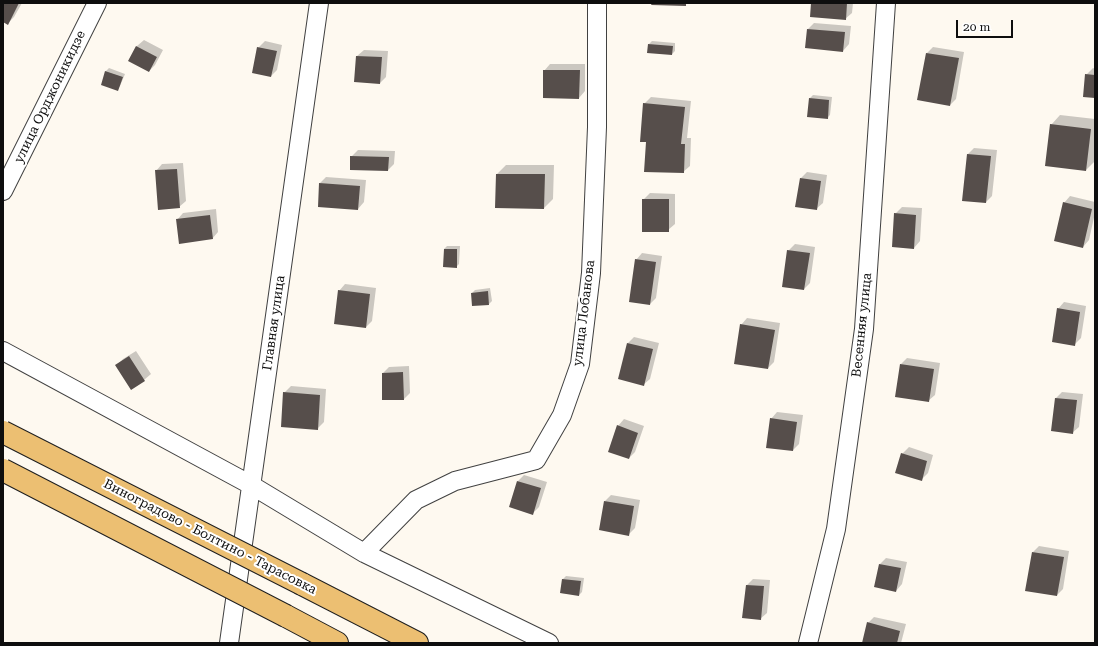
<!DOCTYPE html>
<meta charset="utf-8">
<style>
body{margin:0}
#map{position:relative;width:1098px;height:646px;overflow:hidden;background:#fef9f0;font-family:"Roboto Serif",serif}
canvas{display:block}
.frame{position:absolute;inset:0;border:4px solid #0e0e0e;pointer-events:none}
.scale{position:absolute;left:956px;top:20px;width:57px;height:18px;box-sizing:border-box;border:2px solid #0e0e0e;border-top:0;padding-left:5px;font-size:12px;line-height:14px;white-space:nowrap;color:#0e0e0e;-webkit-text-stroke:3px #fff;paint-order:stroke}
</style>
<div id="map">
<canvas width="1098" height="646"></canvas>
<div class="frame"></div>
<div class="scale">20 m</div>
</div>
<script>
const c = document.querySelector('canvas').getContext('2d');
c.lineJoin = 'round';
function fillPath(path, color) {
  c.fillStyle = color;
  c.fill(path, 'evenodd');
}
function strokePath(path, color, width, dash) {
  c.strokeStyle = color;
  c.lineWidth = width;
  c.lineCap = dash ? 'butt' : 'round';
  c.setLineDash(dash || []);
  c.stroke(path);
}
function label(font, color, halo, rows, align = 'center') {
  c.font = font + ' "Roboto Serif",serif';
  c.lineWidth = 4;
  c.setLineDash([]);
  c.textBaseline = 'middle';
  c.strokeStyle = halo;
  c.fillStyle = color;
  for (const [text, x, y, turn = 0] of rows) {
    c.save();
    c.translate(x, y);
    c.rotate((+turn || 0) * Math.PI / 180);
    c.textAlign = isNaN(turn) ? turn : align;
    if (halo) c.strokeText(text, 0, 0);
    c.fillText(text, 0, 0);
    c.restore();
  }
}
const shadow = new Path2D(`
 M3 3H22L14 17 8 23 3 21Z
 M812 3H853L852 13 845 19Z
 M814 23 851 26 849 44 843 51 808 29Z
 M144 40 163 50 155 65 149 71 129 60 137 46Z
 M265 41 282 45 277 70 271 76 258 48Z
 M652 41 675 43V51L672 54 649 44Z
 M933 47 964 52 956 99 950 105 918 99 927 53Z
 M364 50 388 51 386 77 380 83 355 81 357 56Z
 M550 64H585V91L579 98 544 71Z
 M109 68 125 74 120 86 118 89 102 84 106 71Z
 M1093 68 1095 69V97L1086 75Z
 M813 95 832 97 830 115 827 118 810 98Z
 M651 97 691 101 687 138H691L690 166 683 172 644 104Z
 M1060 115 1095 119V161L1086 170 1051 125Z
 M974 148 997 150 992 196 986 202 968 154Z
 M358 150 395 151 394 164 388 170 351 157Z
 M183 163 186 201 179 207 156 171 162 164Z
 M506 165H554L553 199 544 208 497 174Z
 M807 172 827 175 823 203 816 209 801 178Z
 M326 177 366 180 364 202 358 209 320 183Z
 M650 193 675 194V224L668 230 643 200Z
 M1070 196 1095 202V213L1089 240 1083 247 1064 203Z
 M902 207 922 208 920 241 914 248 895 214Z
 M216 209 218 232 212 239 177 220 183 213Z
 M795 244 815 247 810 283 804 289 788 251Z
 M447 246H460L459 264 456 267 444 249Z
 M642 253 662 256 656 298 650 304 636 260Z
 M345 284 376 288 372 321 366 327 339 291Z
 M490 288 492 301 489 304 472 293 475 290Z
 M1064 302 1086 306 1081 338 1074 345 1058 309Z
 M747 318 780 323 774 362 768 368 741 325Z
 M634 337 659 343 650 379 643 385 628 343Z
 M136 351 151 374 144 380 131 389 117 365 123 359Z
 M907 358 940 363 935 395 928 401 901 364Z
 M409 366 410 393 403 400 383 399V373L389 367Z
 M291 386 326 389 324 422 317 429 284 393Z
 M1062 392 1083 394 1079 427 1072 433 1052 430 1056 398Z
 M777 412 803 415 799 444 793 450 771 419Z
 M624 419 644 426 635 452 629 458 618 426Z
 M909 447 933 455 928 473 921 480 902 454Z
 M524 475 547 482 539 507 533 513 518 481Z
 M611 495 640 500 635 528 628 535 605 501Z
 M1039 546 1069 551 1063 589 1057 595 1033 552Z
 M886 558 907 562 902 584 896 591 880 564Z
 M566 576 584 578 582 592 579 595 561 593 563 579Z
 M753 579 770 580 767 613 760 619 743 617 747 585Z
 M874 617 906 624 901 643H863L868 623Z`);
const building = new Path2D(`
 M3 3H19L8 25 3 22Z
 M652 3H686V6L651 5Z
 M811 3H847L846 20 810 17Z
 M807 29 845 32 843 52 805 48Z
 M648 44 673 46 672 55 647 53Z
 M136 46 157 57 149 72 128 61Z
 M257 47 277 51 271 77 252 73Z
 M926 53 959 58 950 106 917 100Z
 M356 56 382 57 380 84 354 82Z
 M543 70H580L579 99 543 98Z
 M105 71 123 77 118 91 101 85Z
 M1085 74 1095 75V98L1083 97Z
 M809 98 829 100 828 119 807 117Z
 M643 103 685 107 681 144H685L684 173 644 172 646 142H640Z
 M1050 124 1091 129 1086 171 1045 166Z
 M967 154 991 156 986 203 962 201Z
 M350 156 389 157 388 171 350 170Z
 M177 169 180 208 158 210 155 170Z
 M496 174H545L544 209 495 208Z
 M800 178 821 181 817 210 795 207Z
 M319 183 360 186 358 210 318 207Z
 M642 199H669V232H642Z
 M1063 202 1092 209 1083 248 1054 241Z
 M894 213 916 215 914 249 892 247Z
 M210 215 213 239 179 244 176 219Z
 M444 249H457V268L443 267Z
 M787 250 810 253 804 290 782 287Z
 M635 259 656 262 650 305 629 302Z
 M338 290 370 294 366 328 334 324Z
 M488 291 489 305 472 306 471 293Z
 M1057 308 1080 312 1075 346 1052 342Z
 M740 324 775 330 768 369 734 364Z
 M627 343 653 349 644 386 618 379Z
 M129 356 145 381 131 390 115 365Z
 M900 364 934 369 929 402 895 397Z
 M403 372 404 400H382V373Z
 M283 392 320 395 318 430 281 427Z
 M1055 398 1077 400 1073 434 1051 431Z
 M770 418 797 422 793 451 766 448Z
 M617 425 638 433 629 459 608 452Z
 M901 453 927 461 922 481 895 473Z
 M517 481 541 488 533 515 509 507Z
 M604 501 634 506 629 536 599 530Z
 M1032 552 1064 557 1057 596 1025 591Z
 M879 564 901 568 896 592 874 587Z
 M562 579 581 581 579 596 560 593Z
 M746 585 764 586 761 620 742 618Z
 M867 622 900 631 897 643H862Z`);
const street = new Path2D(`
 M3 191 97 3
 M3 351 251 485 364 553 549 643
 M364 553 416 500 455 481 536 460 562 415 580 364 591 273 597 127V3
 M229 643 319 3
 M808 643 836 529 864 329 886 3`);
const primary = new Path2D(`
 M302 584 417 643
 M286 616 337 643`);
const primaryBridge = new Path2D(`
 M3 432 302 584
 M3 470 286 616`);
const streetNames = [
 ["улица Орджоникидзе",50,97,-64],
 ["улица Лобанова",584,313,-83],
 ["Главная улица",274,323,-82],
 ["Весенняя улица",862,325,-84],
 ["Виноградово - Болтино - Тарасовка",210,537,27]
];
fillPath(shadow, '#0003');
fillPath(building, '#564e4b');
strokePath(street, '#414141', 20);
strokePath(primary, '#1f1f1f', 24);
strokePath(street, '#fff', 18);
strokePath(primary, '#ecbf72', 22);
strokePath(primaryBridge, '#1f1f1f', 24, []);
strokePath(primaryBridge, '#ecbf72', 22);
label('13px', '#0e0e0e', '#fff', streetNames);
</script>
